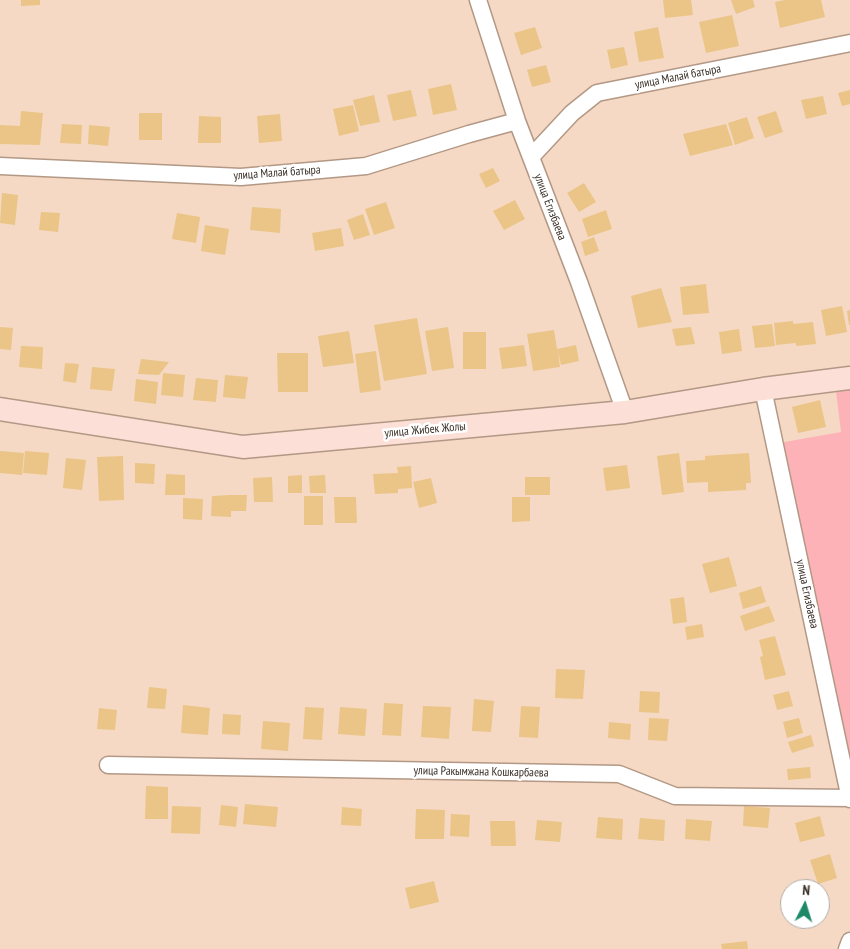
<!DOCTYPE html>
<meta charset="utf-8">
<style>
body{margin:0}
#map{position:relative;width:850px;height:949px;overflow:hidden;background:#f5d9c4;font-family:"PT Sans Narrow",sans-serif}
canvas{display:block}
.north{position:absolute;left:780px;top:879px;width:50px;height:50px;box-sizing:border-box;background:#fff;border:1px solid #b0aca9;border-radius:50%;rotate:5deg;font-size:14px;font-weight:700;line-height:20px;text-align:center;color:#392f27}
.north::after{content:'';display:block;margin:auto;width:18px;height:22px;background:#1e8967;clip-path:polygon(50% 0,100% 100%,50% 72%,0 100%)}
</style>
<div id="map">
<canvas width="850" height="949"></canvas>
<div class="north">N</div>
</div>
<script>
const c = document.querySelector('canvas').getContext('2d');
c.lineJoin = 'round';
function fillPath(path, color) {
  c.fillStyle = color;
  c.fill(path, 'evenodd');
}
function strokePath(path, color, width, dash) {
  c.strokeStyle = color;
  c.lineWidth = width;
  c.lineCap = dash ? 'butt' : 'round';
  c.setLineDash(dash || []);
  c.stroke(path);
}
function label(font, color, halo, rows, align = 'center') {
  c.font = font + ' "PT Sans Narrow",sans-serif';
  c.lineWidth = 5;
  c.setLineDash([]);
  c.textBaseline = 'middle';
  c.strokeStyle = halo;
  c.fillStyle = color;
  for (const [text, x, y, turn = 0] of rows) {
    c.save();
    c.translate(x, y);
    c.rotate((+turn || 0) * Math.PI / 180);
    c.textAlign = isNaN(turn) ? turn : align;
    if (halo) c.strokeText(text, 0, 0);
    c.fillText(text, 0, 0);
    c.restore();
  }
}
const green = new Path2D(`
 M850 389V785L779 443 841 432 836 391Z`);
const building = new Path2D(`
 M21 0H40V5L21 6Z
 M663 0H691L693 15 665 18Z
 M731 0H753L755 7 736 14Z
 M785 0H821L825 17 780 28 775 2Z
 M732 15 739 46 706 53 699 22Z
 M535 27 542 48 521 55 514 33Z
 M658 27 664 58 639 62 634 32Z
 M624 47 628 65 611 69 607 50Z
 M546 65 551 82 532 87 527 70Z
 M451 84 457 110 433 115 428 89Z
 M411 90 417 116 393 121 387 95Z
 M850 90V104L842 106 838 93Z
 M374 95 380 122 360 126 353 100Z
 M823 96 827 114 806 119 801 100Z
 M353 105 359 131 339 136 333 109Z
 M21 111 43 113 40 145 0 144V125L20 126Z
 M776 111 783 132 765 138 757 117Z
 M139 113H162V140H139Z
 M280 114 282 141 259 143 257 116Z
 M199 116 221 117V143H198Z
 M747 117 754 138 735 145 728 123Z
 M62 124 82 125 81 144 60 143Z
 M726 124 733 145 690 156 683 134Z
 M89 125 110 127 108 146 88 144Z
 M493 168 500 181 486 188 479 174Z
 M584 183 596 202 579 212 567 193Z
 M2 193 18 195 15 225 0 223Z
 M515 200 525 219 504 230 493 211Z
 M386 202 395 228 374 235 365 209Z
 M252 207 281 209 280 233 250 230Z
 M606 210 612 229 588 237 582 219Z
 M41 212 60 213 58 232 39 230Z
 M177 213 200 217 196 243 172 239Z
 M363 214 370 235 354 240 347 220Z
 M205 225 229 229 225 255 201 251Z
 M341 228 344 246 315 251 312 233Z
 M594 237 599 251 585 256 581 242Z
 M706 284 709 313 683 315 680 287Z
 M661 288 672 322 638 328 631 296Z
 M842 306 847 332 826 336 821 310Z
 M850 310V325H849L847 311Z
 M417 318 427 374 384 381 374 325Z
 M793 321V324L813 322 816 344 796 346V343L776 345 774 323Z
 M772 324 775 346 755 348 752 326Z
 M0 327 13 328 11 350 0 349Z
 M448 327 454 368 432 371 425 331Z
 M691 327 695 344 676 346 672 329Z
 M739 329 742 351 722 354 719 332Z
 M554 330 557 349 576 345 579 361 561 365 558 351 560 367 533 371 527 334Z
 M349 331 354 363 323 367 318 336Z
 M463 332H486V369H463Z
 M524 345 527 366 502 369 499 348Z
 M21 346 43 347 42 369 19 367Z
 M376 351 381 390 360 393 355 354Z
 M277 353H308V392H278Z
 M141 359 169 362 159 375 138 374Z
 M65 363 79 364 76 383 63 381Z
 M92 367 115 369 112 391 90 389Z
 M163 373 185 375 183 397 161 395Z
 M225 375 248 377 245 399 223 397Z
 M196 378 218 380 216 402 193 400Z
 M136 379 158 382 156 404 134 401Z
 M820 400 826 427 798 433 792 407Z
 M0 451 24 453 22 475 0 473Z
 M25 451 49 453 47 475 23 473Z
 M679 453 684 492 662 495 657 456Z
 M749 453 751 483H746V490L708 492V482L687 483 686 461 705 460V456Z
 M123 456 124 500 99 501 97 457Z
 M66 458 86 460 82 490 63 488Z
 M135 463 155 464 154 484 135 483Z
 M627 465 630 488 606 491 603 468Z
 M411 466 412 488 398 489V493L375 494 373 474 398 473 397 467Z
 M166 474 185 475V495H165Z
 M302 475V493H288V476Z
 M325 475 326 493H310L309 476Z
 M272 477 273 502H254L253 478Z
 M525 477H550V495H525Z
 M431 478 437 503 419 508 413 482Z
 M231 495H247L246 511H231V517L211 516 212 496Z
 M304 496H323V525H304Z
 M334 497H356L357 523H335Z
 M512 497H530V521L512 522Z
 M183 498 203 499 202 520 183 519Z
 M729 557 737 586 710 593 702 564Z
 M761 586 766 602 743 609 739 593Z
 M684 597 687 622 673 624 670 599Z
 M769 606 775 621 745 631 740 616Z
 M702 624 704 637 687 640 685 627Z
 M775 636 786 675 765 680 760 657 763 656 759 640Z
 M556 669 585 670 583 699 555 698Z
 M149 687 167 689 165 709 147 708Z
 M640 691 660 692 659 713 639 712Z
 M789 691 793 706 777 710 773 695Z
 M474 699 494 701 491 732 472 731Z
 M384 703 403 704 401 736 382 735Z
 M183 705 210 708 208 735 181 733Z
 M423 706 451 707 449 739 421 737Z
 M521 706 540 707 538 738 519 737Z
 M305 707 324 708 322 740 303 739Z
 M340 707 367 709 365 736 338 734Z
 M99 708 117 710 115 730 97 729Z
 M223 714 241 715 240 735 222 734Z
 M649 718 669 719 667 741 648 740Z
 M799 718 803 733 787 738 783 722Z
 M263 721 290 723 288 751 261 749Z
 M609 722 631 724 630 740 608 738Z
 M811 735 814 746 792 753 788 742Z
 M810 767 811 778 788 780 787 769Z
 M146 786 168 787V819H145Z
 M245 804 278 807 276 827 243 824Z
 M221 805 238 807 236 827 219 825Z
 M172 806 201 807 200 834 171 833Z
 M744 806 770 808 768 828 743 826Z
 M342 807 362 809 361 826 341 825Z
 M416 809 445 810 444 839H415Z
 M451 814 470 815 469 837 450 836Z
 M820 816 825 836 800 842 795 823Z
 M598 817 623 819 622 840 596 838Z
 M640 818 665 820 664 841 638 839Z
 M686 819 712 821 710 841 685 839Z
 M537 820 562 822 560 842 535 840Z
 M490 821H515L516 846H491Z
 M830 854 837 878 818 884 810 860Z
 M434 881 439 902 410 909 405 888Z
 M747 941 748 949H722L721 944Z`);
const street = new Path2D(`
 M478 0 517 121 579 282 625 412
 M531 157 572 113 597 93 850 43
 M0 166 241 177 366 166 469 134 517 121
 M763 389 850 799
 M108 765 619 774 675 796 850 798
 M847 949 850 941`);
const secondary = new Path2D(`
 M0 409 243 447 625 412 763 389 850 378`);
const streetNames = [
 ["улица Малай батыра",678,77,-11],
 ["улица Малай батыра",277,173,-4],
 ["улица Егизбаева",550,207,69],
 ["улица Жибек Жолы",425,430,-5],
 ["улица Егизбаева",807,594,78],
 ["улица Ракымжана Кошкарбаева",481,772,1]
];
fillPath(green, '#fcb2b7');
fillPath(building, '#eac587');
strokePath(street, '#b39885', 19);
strokePath(secondary, '#b39885', 25);
strokePath(street, '#fff', 16);
strokePath(secondary, '#fcdfd6', 22);
label('12px', '#392f27', '#fff', streetNames);
</script>
